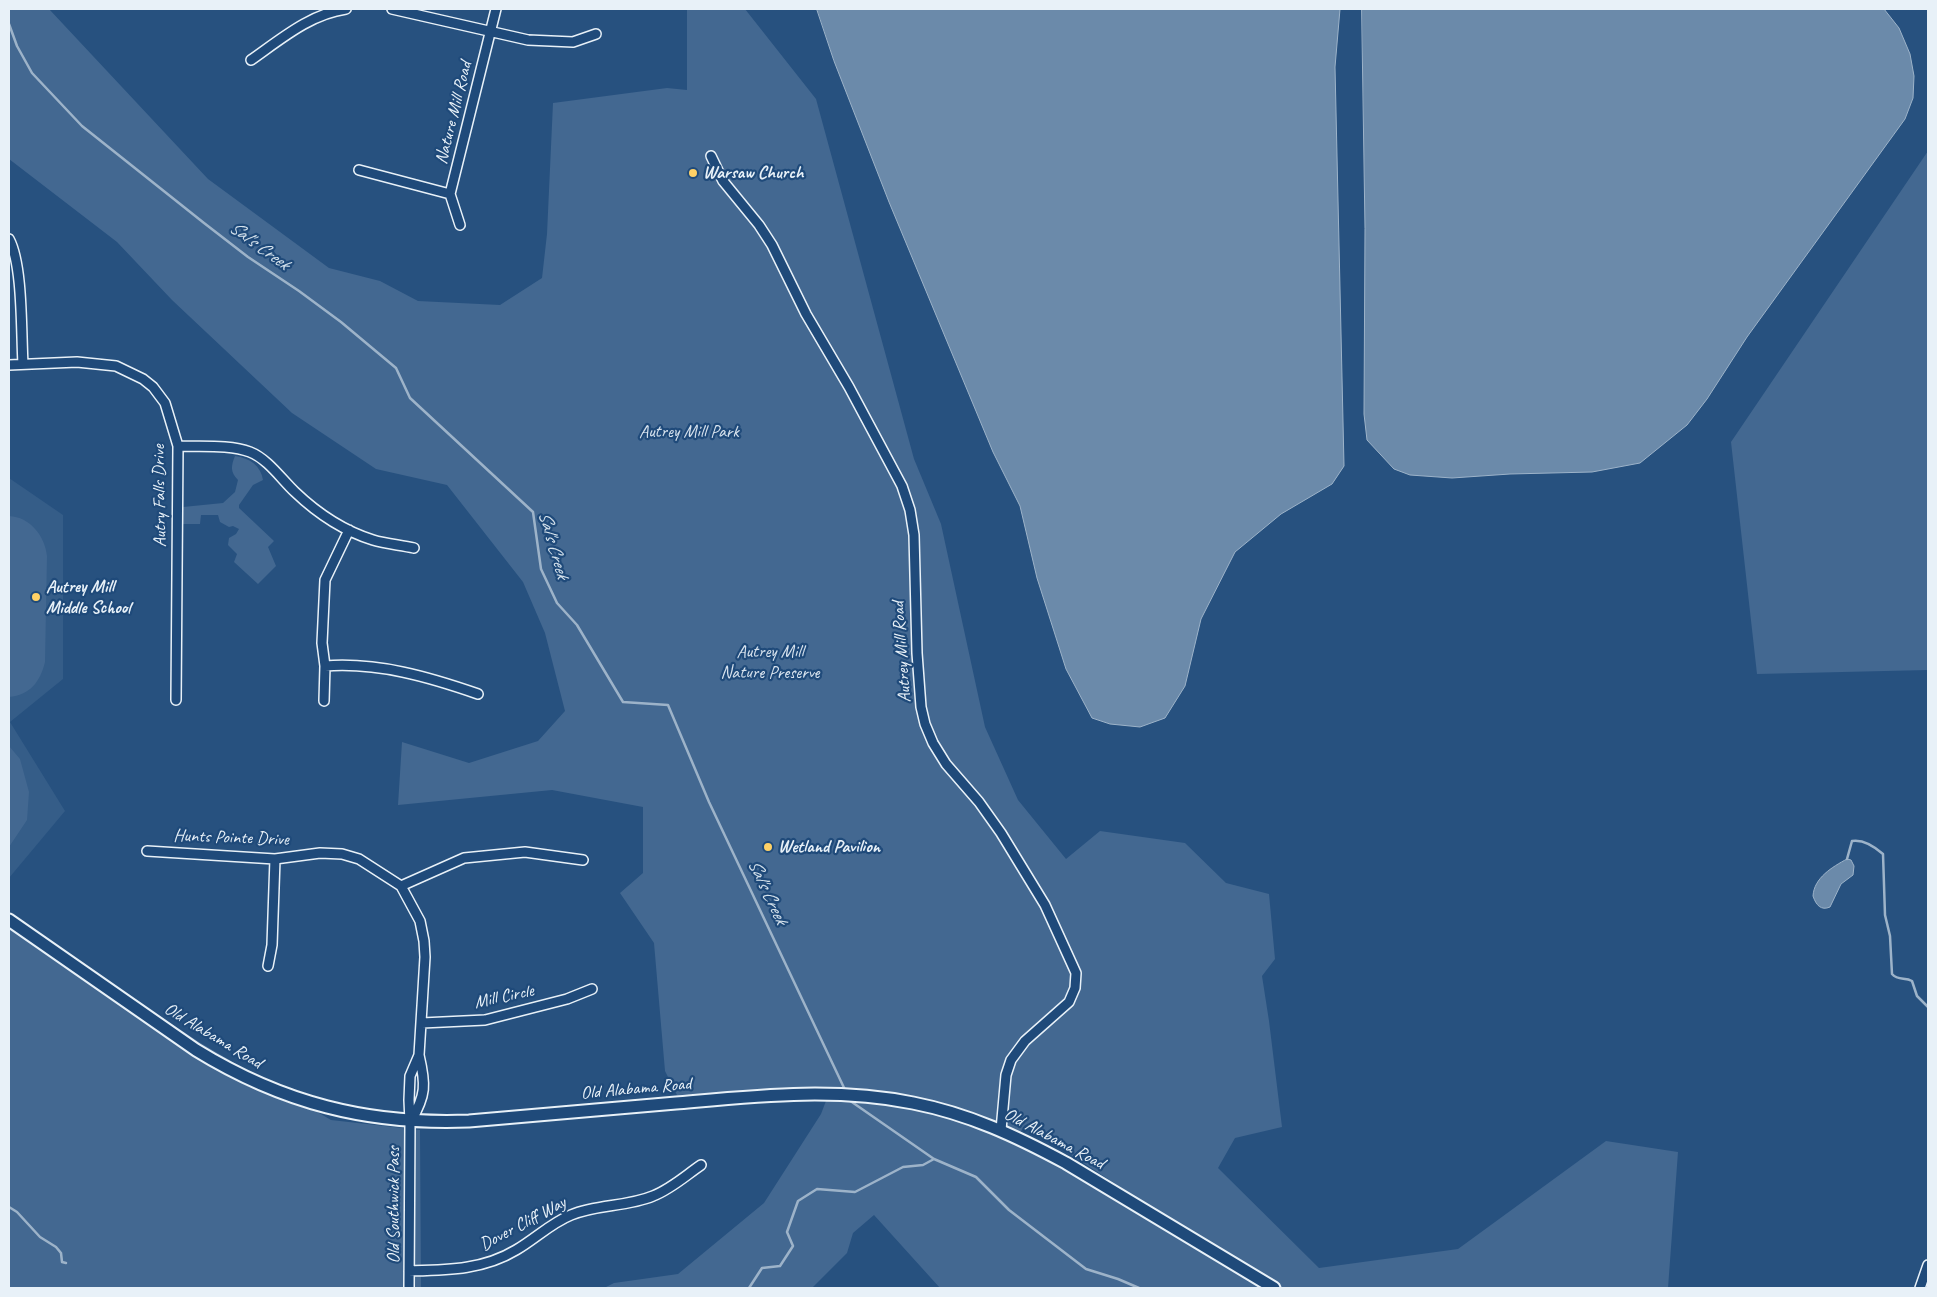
<!DOCTYPE html>
<style>
body{margin:0}
#map{position:relative;width:1937px;height:1297px;overflow:hidden;background:#27517f;font-family:Caveat,sans-serif}
canvas{display:block}
.frame{position:absolute;inset:0;border:10px solid #e8f1f8;pointer-events:none}
</style>
<div id="map">
<canvas width="1937" height="1297"></canvas>
<div class="frame"></div>
</div>
<script>
const c = document.querySelector('canvas').getContext('2d');
c.lineJoin = 'round';
function fillPath(path, color) {
  c.fillStyle = color;
  c.fill(path, 'evenodd');
}
function strokePath(path, color, width, dash) {
  c.strokeStyle = color;
  c.lineWidth = width;
  c.lineCap = dash ? 'butt' : 'round';
  c.setLineDash(dash || []);
  c.stroke(path);
}
function label(font, color, halo, rows, align = 'center') {
  c.font = font + ' Caveat,sans-serif';
  c.lineWidth = 4.5;
  c.setLineDash([]);
  c.textBaseline = 'middle';
  c.strokeStyle = halo;
  c.fillStyle = color;
  for (const [text, x, y, turn = 0] of rows) {
    c.save();
    c.translate(x, y);
    c.rotate((+turn || 0) * Math.PI / 180);
    c.textAlign = isNaN(turn) ? turn : align;
    if (halo) c.strokeText(text, 0, 0);
    c.fillText(text, 0, 0);
    c.restore();
  }
}
const built = new Path2D(`
 M9 478 63 515V679L10 722 65 811 9 878Z`);
const green = new Path2D(`
 M9 9H49L208 179 329 268 380 281 418 301 500 305 542 278 547 234 553 103 667 88 687 90V9H745L816 99 914 459 941 524 985 727 1018 800 1066 859 1100 831 1185 843 1226 883 1269 894 1275 959 1262 976 1269 1021 1282 1127 1235 1138 1218 1168 1319 1268 1458 1249 1606 1141 1678 1152 1668 1288H940L874 1215 853 1233 847 1253 812 1288H604L614 1283 678 1274 764 1203 821 1114 829 1093 803 1091 677 1095 665 1071 654 943 620 893 643 873V807L552 790 398 805 402 742 469 763 538 741 565 711 545 633 523 582 447 485 376 469 292 413 172 300 117 242 9 159ZM1025 1125 1128 1192 1018 1136Z
 M1928 151V670L1757 674 1731 442Z
 M235 456C250 458 261 466 263 480L253 485 239 505V508L274 541 268 547 276 566 258 584 234 562 237 554 228 545 229 538 236 534 239 529 233 526 229 527 220 522 218 515H201L200 524H182L183 507 223 503 235 492 238 480C230 472 231 466 235 456Z
 M9 516C30 517 45 536 47 556L45 662C40 682 30 695 9 697Z
 M9 746 20 759 29 792 27 820 9 847Z
 M9 917 199 1042 331 1120 420 1130 421 1288H9Z`);
const water = new Path2D(`
 M817 9H1340L1335 67 1344 466 1332 484 1281 514 1235 552 1201 619 1185 686 1165 718 1140 727 1110 724 1092 718 1066 669 1037 578 1020 506 993 452 889 202 834 61Z
 M1362 9H1884L1899 28 1910 54 1914 76 1913 98 1905 119 1747 337 1707 399 1687 425 1640 463 1592 472 1510 474 1452 478 1410 475 1394 469 1367 440 1364 414 1365 229Z
 M1847 859 1851 860 1854 866 1853 875 1841 884 1830 907C1821 911 1816 905 1813 896 1814 878 1832 867 1847 859Z`);
const stream = new Path2D(`
 M9 24 17 46 32 73 82 126 204 223 248 257 299 291 341 322 396 368 410 398 533 512 541 569 557 603 577 625 623 702 668 705 709 802 846 1092
 M1847 859 1852 841C1864 839 1875 847 1883 854L1885 915 1890 936 1892 974C1898 981 1905 977 1912 981L1917 996 1928 1007
 M849 1100 934 1159 976 1177 1009 1210 1086 1269 1118 1279 1139 1288
 M9 1207 17 1212 40 1237 56 1247 61 1253 62 1262 66 1263
 M749 1288 762 1268 780 1266 793 1246 787 1232 798 1201 817 1189 855 1192 903 1167 923 1165 934 1159`);
const street = new Path2D(`
 M392 9 528 40 573 42 596 34
 M251 60C281 39 310 14 346 9
 M711 156 723 181 759 225 772 245 806 314 849 387 902 486 910 510 914 535 917 653 921 707 925 724 933 743 946 764 979 802 1001 833 1045 905 1076 973 1075 988 1069 1002 1025 1041 1011 1060 1006 1075 1001 1130
 M359 170 450 194
 M460 225 450 194 496 9
 M9 239C23 265 21 332 23 364
 M9 365 77 362 116 366 143 379 153 387 165 403 178 446 176 700
 M178 446C200 447 230 444 250 452 268 459 282 480 295 492 317 513 344 531 373 540 386 544 401 545 414 548
 M325 666C378 662 429 677 478 694
 M324 701 325 666 322 643 325 580 349 530
 M147 851 275 859 320 853 342 854 359 859 401 886 420 921 424 941 425 957 419 1055 410 1076 409 1100 410 1122 409 1288
 M401 886 464 858 525 852 583 860
 M268 966 272 945 275 859
 M422 1023 485 1020 567 999 592 989
 M411 1121C426 1095 426 1085 419 1055
 M409 1271C447 1270 483 1270 516 1250 535 1239 551 1223 571 1215 597 1204 627 1207 653 1196 671 1189 685 1176 701 1165
 M1920 1288 1928 1265`);
const secondary = new Path2D(`
 M9 920 196 1050C282 1103 368 1125 469 1121 538 1115 607 1109 676 1103 755 1096 834 1087 913 1103 969 1114 1016 1136 1066 1163L1274 1288`);
const markers = [
 [693,173,5,"#ffd166"],
 [36,597,5,"#ffd166"],
 [768,847,5,"#ffd166"]
];
const streetNames = [
 ["Nature Mill Road",454,113,-76],
 ["Autry Falls Drive",160,496,-91],
 ["Autrey Mill Road",902,652,-94],
 ["Hunts Pointe Drive",231,838,2],
 ["Mill Circle",504,997,-12],
 ["Old Alabama Road",213,1036,31],
 ["Old Alabama Road",636,1089,-5],
 ["Old Alabama Road",1054,1139,28],
 ["Old Southwick Pass",394,1205,-90],
 ["Dover Cliff Way",523,1224,-28]
];
const poiNames = [
 ["Warsaw Church",703,173],
 ["Autrey Mill",46,587],
 ["Middle School",46,608],
 ["Wetland Pavilion",778,847]
];
const parkNames = [
 ["Autrey Mill Park",689,432],
 ["Autrey Mill",770,652],
 ["Nature Preserve",770,673]
];
const waterNames = [
 ["Sal's Creek",259,246,36],
 ["Sal's Creek",553,545,74],
 ["Sal's Creek",767,892,65]
];
fillPath(built, '#355d88');
fillPath(green, '#436891');
fillPath(water, '#6b8aaa');
strokePath(water, '#9db3c9', 1);
strokePath(stream, '#9db3c9', 2.5);
strokePath(street, '#e8f1f8', 12);
strokePath(secondary, '#e8f1f8', 15);
strokePath(street, '#1f4a7a', 9);
strokePath(secondary, '#1f4a7a', 11);
for (const [x, y, r, color] of markers) {
  const dot = new Path2D();
  dot.arc(x, y, r, 0, 2 * Math.PI);
  c.fillStyle = color;
  c.fill(dot);
  strokePath(dot, '#1f4a7a', 2);
}
label('18px', '#e8f1f8', '#1f4a7a', streetNames);
label('bold 18px', '#e8f1f8', '#1f4a7a', poiNames, 'left');
label('18px', '#d8e3ee', '#1f4a7a', parkNames);
label('italic 19px', '#d5e2ec', '#1f4a7a', waterNames);
</script>
